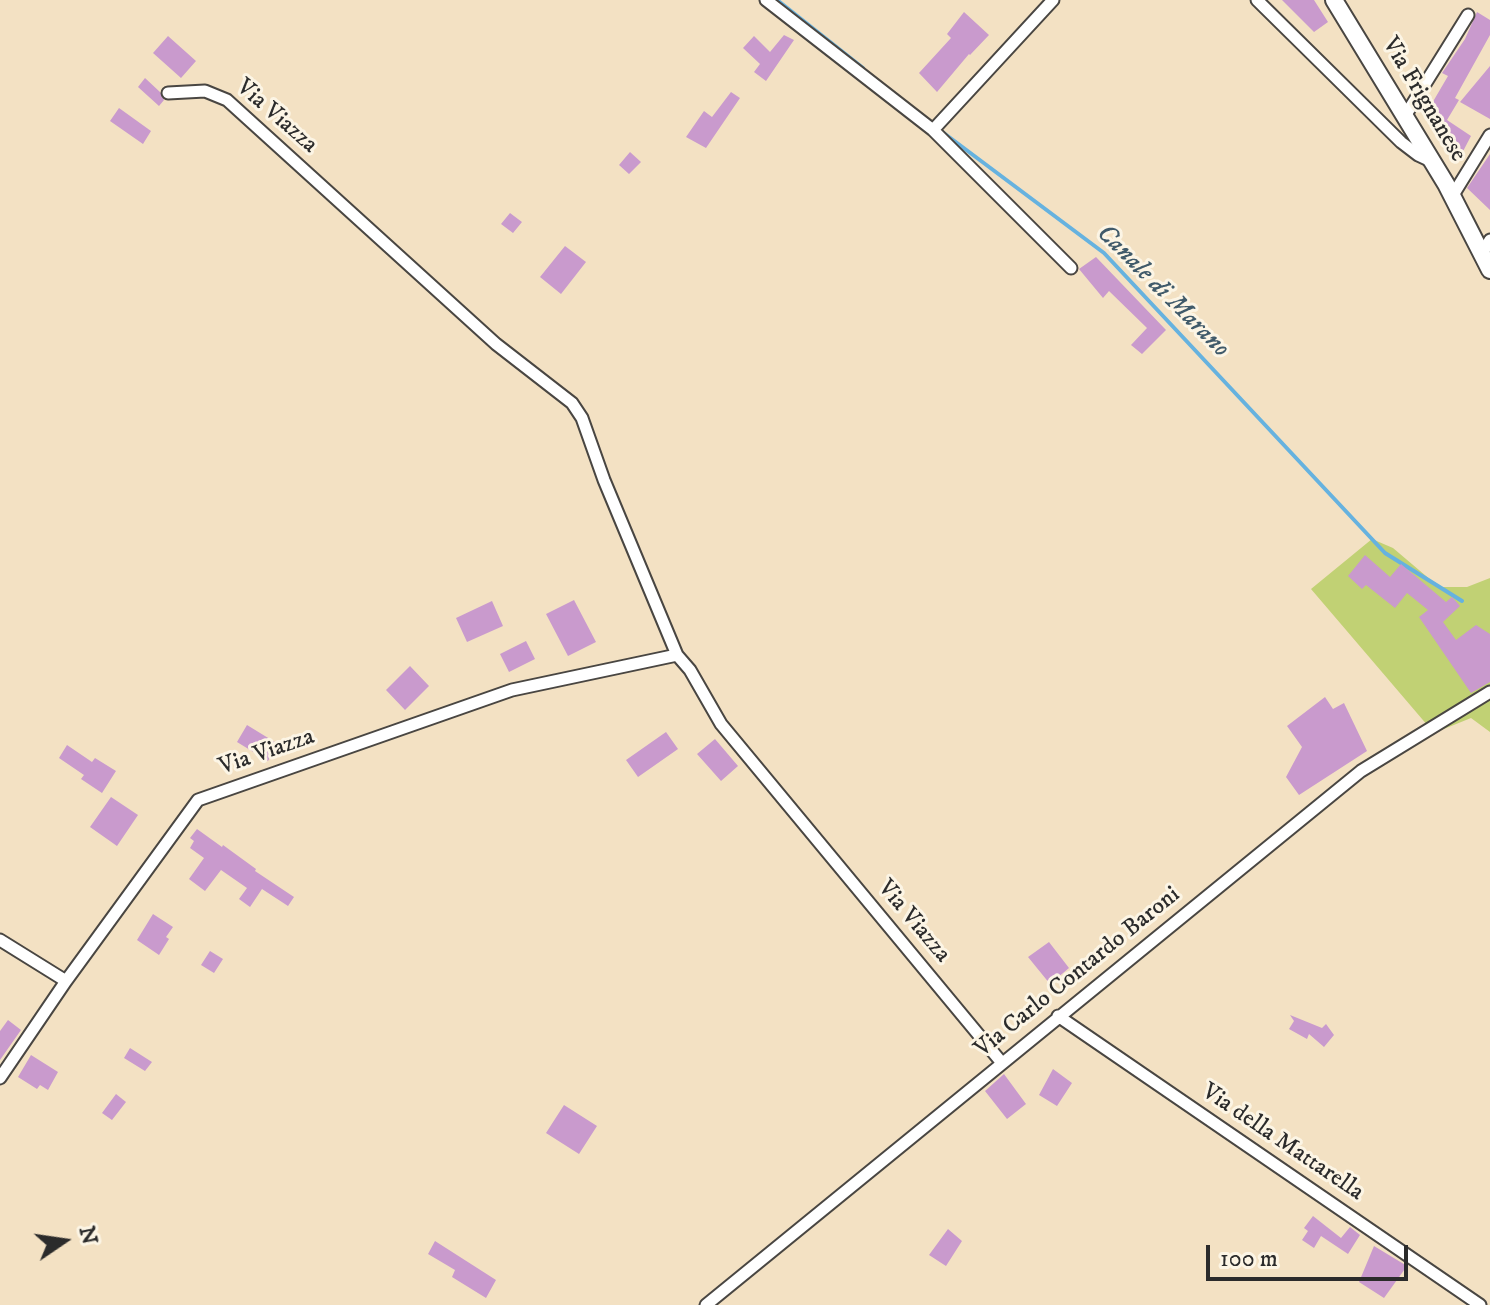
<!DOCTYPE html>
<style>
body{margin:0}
#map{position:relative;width:1490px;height:1305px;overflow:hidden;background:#f3e1c3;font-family:"IM FELL DW Pica",serif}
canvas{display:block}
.north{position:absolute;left:24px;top:1201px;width:80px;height:80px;-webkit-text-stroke:6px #fcf5e5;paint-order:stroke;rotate:77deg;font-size:22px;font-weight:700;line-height:32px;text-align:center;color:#2b2b2b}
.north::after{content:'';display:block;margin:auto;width:28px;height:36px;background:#2b2b2b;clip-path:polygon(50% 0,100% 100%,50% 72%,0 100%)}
.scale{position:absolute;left:1206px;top:1245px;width:202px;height:36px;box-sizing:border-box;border:4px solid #2b2b2b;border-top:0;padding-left:10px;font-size:24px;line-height:28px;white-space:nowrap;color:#2b2b2b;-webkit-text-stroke:6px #fcf5e5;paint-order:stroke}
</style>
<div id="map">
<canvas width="1490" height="1305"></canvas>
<div class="north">N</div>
<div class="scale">100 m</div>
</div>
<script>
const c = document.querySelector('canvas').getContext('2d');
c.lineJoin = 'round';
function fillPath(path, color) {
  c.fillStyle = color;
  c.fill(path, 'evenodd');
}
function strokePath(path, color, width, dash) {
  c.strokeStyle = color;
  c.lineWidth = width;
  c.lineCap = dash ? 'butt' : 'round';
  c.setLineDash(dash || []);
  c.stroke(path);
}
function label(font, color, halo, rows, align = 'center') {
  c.font = font + ' "IM FELL DW Pica",serif';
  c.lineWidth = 6;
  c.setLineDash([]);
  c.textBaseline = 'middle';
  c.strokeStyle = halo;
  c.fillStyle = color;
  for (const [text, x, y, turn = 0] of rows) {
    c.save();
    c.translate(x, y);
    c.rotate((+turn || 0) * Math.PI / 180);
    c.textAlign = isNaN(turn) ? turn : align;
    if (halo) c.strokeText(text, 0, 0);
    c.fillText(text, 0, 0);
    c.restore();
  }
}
const green = new Path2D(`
 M1372 539 1393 548 1439 587H1467L1490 578V732L1471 718 1434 733 1311 589Z`);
const stream = new Path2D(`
 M777 0 863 68
 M941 131 1104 253 1385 553 1462 601`);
const building = new Path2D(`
 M1282 0H1314L1328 22 1314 32Z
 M964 12 989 35 970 55 969 54 937 92 919 73 951 38 947 34Z
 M1477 12 1490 20V35L1455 98 1459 100 1447 120 1471 136 1460 157 1441 144 1447 134 1424 117 1448 76 1442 73 1465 39Z
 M784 35 794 40 766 81 754 72 760 64 743 48 754 36 770 52Z
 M168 36 196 61 181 78 153 53Z
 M1490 66V119L1460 102Z
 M145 78 160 92 164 100 159 106 138 87Z
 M731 92 740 98 706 148 686 137 704 111 712 117Z
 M119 108 151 131 143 144 110 121Z
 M630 152 641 162 629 174 619 165Z
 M1490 154V210L1467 188Z
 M510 213 522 222 513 233 501 224Z
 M565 246 586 262 561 294 540 277Z
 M1096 257 1166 330 1142 354 1131 345 1147 328 1109 291 1103 298 1079 269Z
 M1365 555 1390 577 1401 564 1446 602 1452 597 1460 606 1443 622 1456 640 1476 625 1490 634V682L1471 693 1419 617 1428 610 1407 593 1395 608 1366 585 1362 589 1348 576Z
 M574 600 596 642 568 656 546 614Z
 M492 601 503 626 467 642 456 618Z
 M526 641 535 659 509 672 500 654Z
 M410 666 429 686 405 710 386 690Z
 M1325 697 1333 709 1344 703 1367 751 1299 795 1286 777 1302 747 1287 726Z
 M247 725 278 744 268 761 237 742Z
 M666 732 678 749 638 777 626 760Z
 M715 739 738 766 721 781 697 754Z
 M67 745 92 762 95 758 116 771 102 793 81 779 84 775 59 758Z
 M111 797 138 815 117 846 90 827Z
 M197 829 222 847 223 845 256 869 255 871 294 897 288 906 262 889 250 907 239 899 247 888 221 870 205 891 189 879 204 858 190 848 194 841 190 838Z
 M153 914 173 927 166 937 169 939 159 955 137 940Z
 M1049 942 1069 968 1050 984 1028 957Z
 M210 951 223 959 214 973 201 965Z
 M1290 1015 1322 1028 1326 1024 1334 1035 1324 1047 1309 1034 1307 1039 1289 1029 1294 1021Z
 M8 1020 21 1030 0 1060V1031Z
 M130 1048 152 1062 145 1071 124 1058Z
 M31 1055 58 1072 48 1090 40 1085 37 1089 18 1077Z
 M1053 1069 1072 1083 1057 1106 1039 1095Z
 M1004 1074 1026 1104 1007 1119 985 1091Z
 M116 1094 126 1102 112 1120 102 1113Z
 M564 1105 597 1126 579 1154 546 1133Z
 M1313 1216 1341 1238 1350 1227 1360 1235 1348 1254 1321 1236 1314 1248 1302 1240 1308 1231 1304 1228Z
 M948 1229 962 1241 946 1266 929 1255Z
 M435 1241 496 1280 486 1298 452 1277 455 1270 428 1254Z
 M1374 1246 1407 1266 1384 1298 1359 1282Z`);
const street = new Path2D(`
 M766 0 933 130 1071 268
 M1257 0 1401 142 1418 155 1433 162
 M168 93 205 91 227 100 496 344 572 403 582 418 604 480 677 655
 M1405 116 1468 15
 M933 130 1053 0
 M1453 195 1490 135
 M1483 252 1490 240
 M0 940 66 981
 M1058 1016 1480 1305
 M0 1078 66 981 198 800 512 690 677 655 690 670 721 724 1002 1063
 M706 1305 1361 771 1490 692`);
const secondary = new Path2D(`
 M1334 0 1446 184 1490 270`);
const streetNames = [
 ["Via Frignanese",1423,100,59],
 ["Via Viazza",276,117,41],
 ["Via Viazza",267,753,-19],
 ["Via Viazza",913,922,50],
 ["Via Carlo Contardo Baroni",1078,973,-39],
 ["Via della Mattarella",1282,1143,34]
];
const waterNames = [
 ["Canale di Marano",1162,292,45]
];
fillPath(green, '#c1d174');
strokePath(stream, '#66b2df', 4);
fillPath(building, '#c99acd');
strokePath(street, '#494642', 15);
strokePath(secondary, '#494642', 20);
strokePath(street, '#fff', 11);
strokePath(secondary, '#fff', 16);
label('24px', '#2b2b2b', '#fcf5e5', streetNames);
label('italic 26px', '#405a6a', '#fcf5e5', waterNames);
</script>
